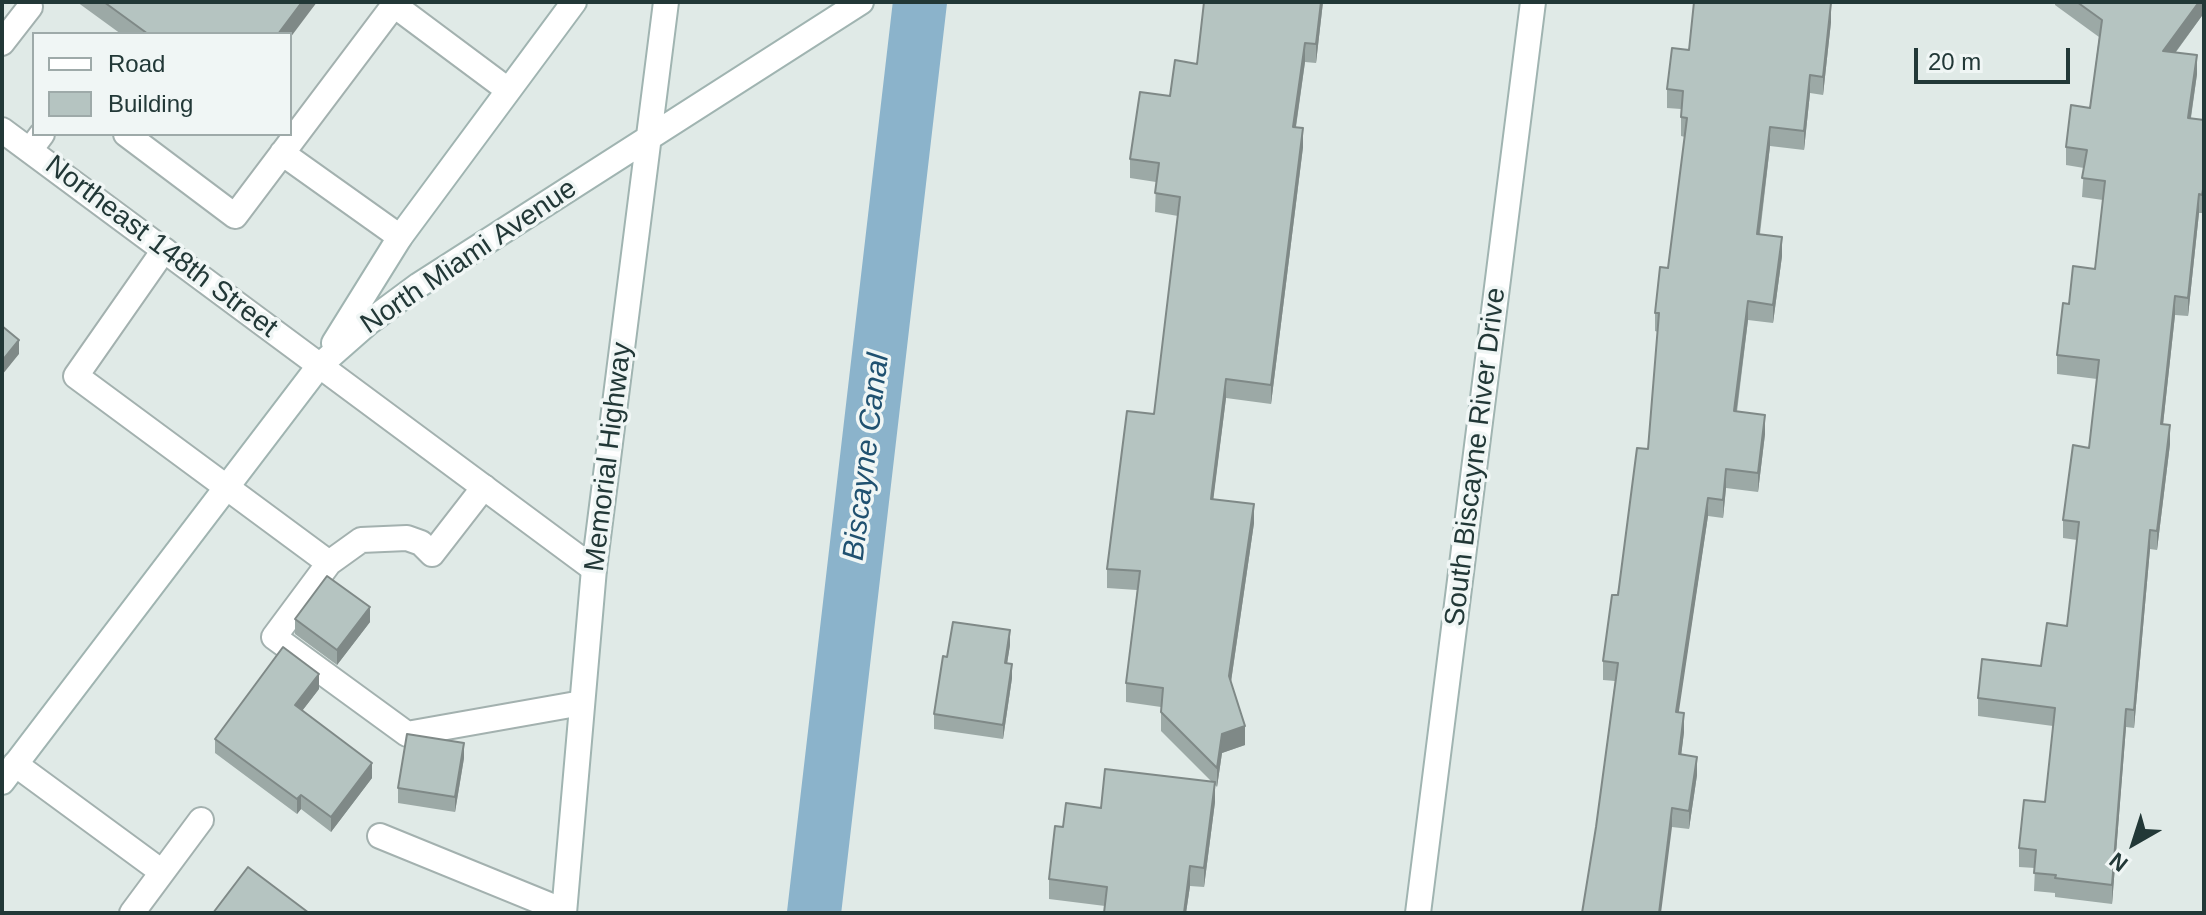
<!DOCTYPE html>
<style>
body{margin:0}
#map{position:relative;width:2206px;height:915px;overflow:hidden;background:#e0eae7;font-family:Helvetica,sans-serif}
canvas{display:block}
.frame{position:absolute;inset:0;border:4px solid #223837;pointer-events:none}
.legend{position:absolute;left:32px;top:32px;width:260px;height:104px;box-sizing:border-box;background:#f0f6f5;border:2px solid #9eaaa9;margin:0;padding:10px 14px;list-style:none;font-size:24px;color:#223837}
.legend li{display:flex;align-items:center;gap:16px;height:40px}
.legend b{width:40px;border:2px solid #9eaaa9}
.north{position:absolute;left:2094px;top:803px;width:80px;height:80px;-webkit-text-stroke:6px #f0f6f5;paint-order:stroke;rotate:219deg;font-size:22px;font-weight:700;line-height:32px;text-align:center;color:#223837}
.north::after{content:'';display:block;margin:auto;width:28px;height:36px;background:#223837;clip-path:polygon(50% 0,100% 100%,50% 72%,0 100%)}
.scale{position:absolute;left:1914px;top:48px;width:156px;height:36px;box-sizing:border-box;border:4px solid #223837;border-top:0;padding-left:10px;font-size:24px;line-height:28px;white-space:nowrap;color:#223837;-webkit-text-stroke:6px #f0f6f5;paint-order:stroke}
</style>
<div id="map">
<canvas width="2206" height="915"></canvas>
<div class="frame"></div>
<ul class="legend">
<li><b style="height:10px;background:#fff"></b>Road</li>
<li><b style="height:22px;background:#b5c4c1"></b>Building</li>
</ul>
<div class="north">N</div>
<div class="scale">20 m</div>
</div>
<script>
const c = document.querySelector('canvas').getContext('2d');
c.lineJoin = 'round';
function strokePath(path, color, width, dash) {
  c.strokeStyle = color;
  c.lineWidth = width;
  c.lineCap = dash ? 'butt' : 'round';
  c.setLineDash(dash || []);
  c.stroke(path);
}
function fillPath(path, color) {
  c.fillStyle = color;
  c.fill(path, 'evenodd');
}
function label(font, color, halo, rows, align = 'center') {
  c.font = font + ' Helvetica,sans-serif';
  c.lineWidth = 7;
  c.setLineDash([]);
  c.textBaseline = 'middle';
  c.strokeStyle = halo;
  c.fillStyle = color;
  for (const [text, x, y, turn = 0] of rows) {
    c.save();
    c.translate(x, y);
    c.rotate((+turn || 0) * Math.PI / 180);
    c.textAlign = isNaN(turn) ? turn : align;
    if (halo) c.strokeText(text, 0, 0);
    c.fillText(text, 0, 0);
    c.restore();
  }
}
const canal = new Path2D(`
 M814 913 920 2`);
const lane = new Path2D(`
 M2 43 30 7
 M126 134 235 216 394 5 508 90
 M30 150 42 134
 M282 153 400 237
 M164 250 76 376 329 563 274 637 407 734 582 703
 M329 563 361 540 407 538 421 543 432 554 484 487
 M15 764 162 872
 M380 836 564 911
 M132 913 201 820`);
const street = new Path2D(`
 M2 130 594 569`);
const secondary = new Path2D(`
 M334 343 400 237 574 2
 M2 782 319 366 369 322 419 285 861 2
 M564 913 594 569 666 2
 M1418 913 1533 2`);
const wall = new Path2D(`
 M77 2H317L290 34H121Z
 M1323 2 1316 63 1305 62 1296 127 1303 147 1271 404 1226 398 1213 499 1254 523 1231 682 1245 745 1222 753 1217 787 1215 785V802L1204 887 1190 886 1186 913H1104L1105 906 1049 899V879L1063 827 1101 808 1212 782 1161 731V707L1126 702V683L1137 590 1107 588V569L1154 414 1178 216 1155 212 1156 182 1130 178V159L1170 96 1197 64Z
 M1694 2H1830L1831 22 1823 95 1810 93 1804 150 1770 146 1760 234 1782 256 1773 323 1748 320 1737 412 1765 434 1758 492 1726 488 1723 518 1708 516 1678 712 1684 732 1681 755 1697 775 1689 829 1672 827H1596L1615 681 1603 680V661L1648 449 1658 332 1655 331V313L1668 268 1685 137 1681 136V109L1667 108V89L1689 50Z
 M2055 2H2204V13L2176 52 2197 74 2191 118 2204 120V202L2202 213H2199L2188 316 2175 315 2163 424 2170 444 2157 550 2150 549 2134 728 2126 727 2112 904 2055 897V893L2034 891 2035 868 2019 867V848L2045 802 2053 726 1978 716V698L2041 666 2067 626 2077 540 2063 538V520L2089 448 2097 379 2057 374V355L2069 304 2095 269 2103 200 2082 197 2084 168 2066 165V147L2090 108 2099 37 2055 5Z
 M295 619 370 622 337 665 295 634Z
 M1010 645 1007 663 1012 678 1003 739 934 729V714L947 657Z
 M319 689 302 711 372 778 331 832 301 809 297 814 215 753V739Z
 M464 758 455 812 398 803V788Z`);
const shadedWall = new Path2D(`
 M302 2H317L290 38V34H278Z
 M1321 2H1323L1316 63V44Z
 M2199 2H2204V13L2163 69V51Z
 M1831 3V22L1823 95V77Z
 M1305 43V62L1293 146V127Z
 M2197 55V74L2188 136V118Z
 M1810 75V93L1804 150V131Z
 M1770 127V146L1757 253V234Z
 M1303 128V147L1271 404V385Z
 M2204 184V202L2202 213V195Z
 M2199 194V213L2188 316V298Z
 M1782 237V256L1773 323V305Z
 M2175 296V315L2161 443V424Z
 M1748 301V320L1734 430V411Z
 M19 340V354L2 375V361Z
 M1226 379V398L1211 518V499Z
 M1765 415V434L1758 492V473Z
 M2170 425V444L2157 550V531Z
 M1726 469V488L1723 518V500Z
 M1708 498V516L1676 731V712Z
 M1254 504V523L1229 695V676Z
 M2150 530V549L2134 728V710Z
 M370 607V622L337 665V650Z
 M1010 630V645L1005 677V663Z
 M1012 664V678L1003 739V725Z
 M319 674V689L295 720V705Z
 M2126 709V727L2112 904V885Z
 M1684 713V732L1679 773V754Z
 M1245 726V745L1222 753 1217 787V768L1222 734Z
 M464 743V758L455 812V797Z
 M1697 757V775L1689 829V811Z
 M372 763V778L331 832V817Z
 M1215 782V802L1204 887V868Z
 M301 795V809L297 814V799Z
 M1672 808V827L1661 913H1659Z
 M1190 866V886L1186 913H1184Z`);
const building = new Path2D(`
 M104 2H302L278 34H148Z
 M1204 2H1321L1316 44 1305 43 1293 127 1303 128 1271 385 1226 379 1211 499 1254 504 1229 676 1245 726 1222 734 1217 768 1161 712 1163 688 1126 683 1140 571 1107 569 1127 411 1154 414 1180 197 1155 193 1159 163 1130 159 1140 92 1170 96 1175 60 1197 64Z
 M1694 2H1827L1831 3 1823 77 1810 75 1804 131 1770 127 1757 234 1782 237 1773 305 1748 301 1734 411 1765 415 1758 473 1726 469 1723 500 1708 498 1676 712 1684 713 1679 754 1697 757 1689 811 1672 808 1659 913H1582L1596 827 1618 663 1603 661 1612 595H1618L1637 448 1648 449 1659 313H1655L1660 267 1668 268 1687 118 1681 117 1683 91 1667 89 1672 48 1689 50Z
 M2077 2H2199L2163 51 2197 55 2188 118 2204 120V184L2202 195 2199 194 2188 298 2175 296 2161 424 2170 425 2157 531 2150 530 2134 710 2126 709 2112 885 2055 878 2056 875 2034 873 2036 850 2019 848 2024 800 2045 802 2055 708 1978 698 1982 659 2041 666 2047 623 2067 626 2079 522 2063 520 2073 445 2089 448 2099 360 2057 355 2063 303 2069 304 2073 266 2095 269 2105 181 2082 178 2087 150 2066 147 2071 105 2090 108 2102 20Z
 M2 326 19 340 2 361Z
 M327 576 370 607 337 650 295 619Z
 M953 622 1010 630 1005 663 1012 664 1003 725 934 714 943 656 947 657Z
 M283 647 319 674 295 705 372 763 331 817 301 795 297 799 215 739Z
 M407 734 464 743 455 797 398 788Z
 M1105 769 1215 782 1204 868 1190 866 1184 913H1104L1107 887 1049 879 1055 826 1063 827 1066 803 1101 808Z
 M248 867 309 913H213Z`);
const streetNames = [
 ["Northeast 148th Street",161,247,37],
 ["North Miami Avenue",469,257,-34],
 ["Memorial Highway",609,457,-83],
 ["South Biscayne River Drive",1476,457,-83]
];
const waterNames = [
 ["Biscayne Canal",867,457,-83]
];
strokePath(canal, '#8bb3cb', 54);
strokePath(lane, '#a3b1af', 28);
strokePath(street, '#a3b1af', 28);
strokePath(secondary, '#a0b4b1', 28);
strokePath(lane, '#fff', 24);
strokePath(street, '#fff', 24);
strokePath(secondary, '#fff', 24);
fillPath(wall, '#9ca9a6');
fillPath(shadedWall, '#7f8987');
fillPath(building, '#b5c4c1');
strokePath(building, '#7f8987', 2);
label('28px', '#223837', '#f0f6f5', streetNames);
label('italic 30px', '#205170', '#f0f6f5', waterNames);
</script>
